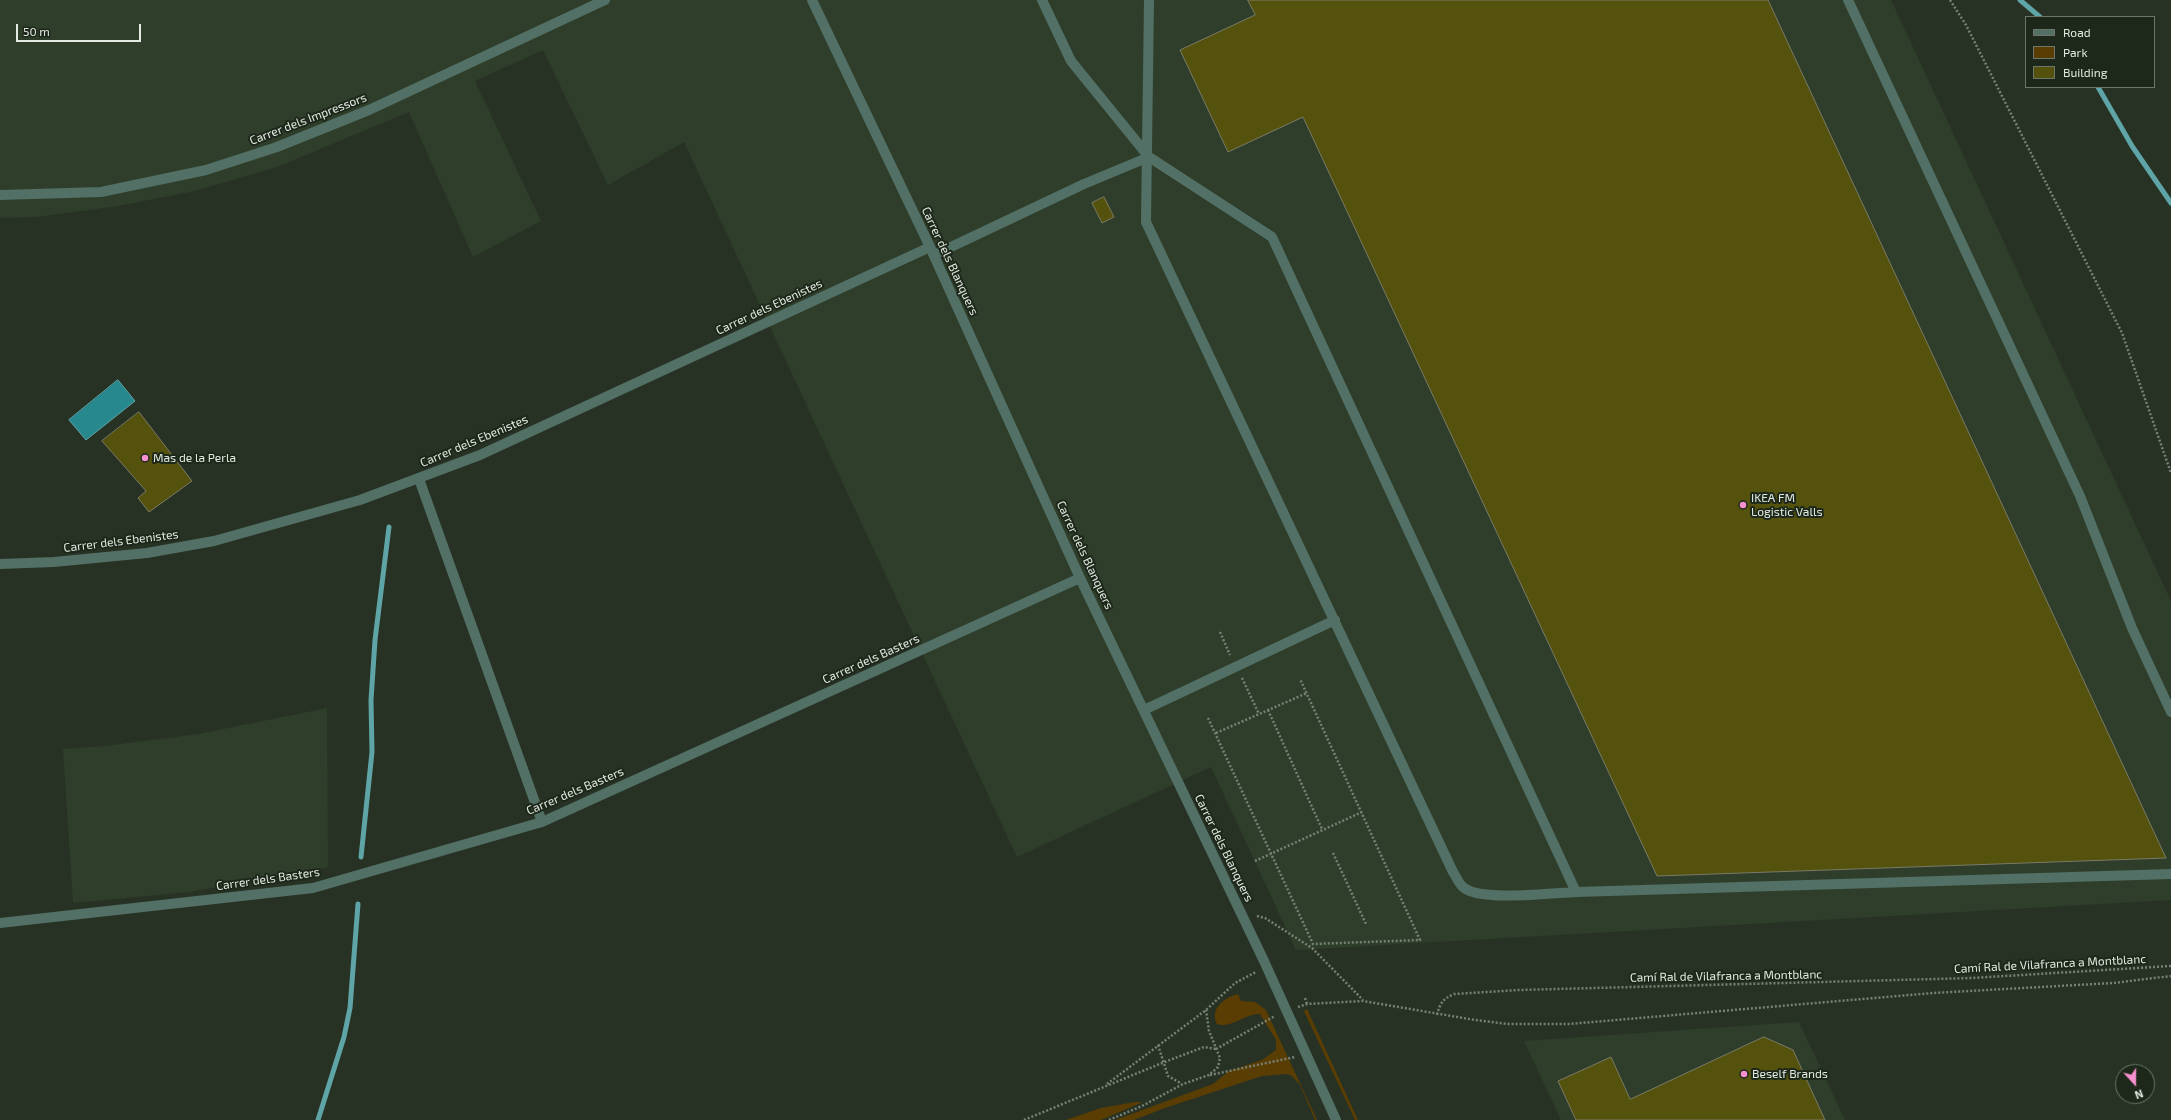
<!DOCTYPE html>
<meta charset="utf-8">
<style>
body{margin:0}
#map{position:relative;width:2171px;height:1120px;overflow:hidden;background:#273224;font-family:"Exo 2",sans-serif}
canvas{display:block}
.legend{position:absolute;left:2025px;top:16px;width:130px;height:72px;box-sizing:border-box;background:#1d281b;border:1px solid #6c766a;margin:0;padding:5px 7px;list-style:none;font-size:12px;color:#e3eae1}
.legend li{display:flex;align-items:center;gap:8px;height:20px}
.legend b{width:20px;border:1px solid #6c766a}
.north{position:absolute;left:2115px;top:1064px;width:40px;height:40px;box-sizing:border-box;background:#1d281b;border:1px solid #6c766a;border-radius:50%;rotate:159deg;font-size:11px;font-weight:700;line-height:16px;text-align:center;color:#e3eae1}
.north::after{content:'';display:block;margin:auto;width:14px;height:18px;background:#f790cd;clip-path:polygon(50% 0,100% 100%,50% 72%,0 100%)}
.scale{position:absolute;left:16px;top:24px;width:125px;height:18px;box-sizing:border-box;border:2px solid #e3eae1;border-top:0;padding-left:5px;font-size:12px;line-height:14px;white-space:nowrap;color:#e3eae1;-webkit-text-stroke:3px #1d281b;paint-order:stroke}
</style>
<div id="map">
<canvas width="2171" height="1120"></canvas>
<ul class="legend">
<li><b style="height:5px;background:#527065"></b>Road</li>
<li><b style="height:11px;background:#5a3d03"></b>Park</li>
<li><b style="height:11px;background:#54520c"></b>Building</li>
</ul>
<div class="north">N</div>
<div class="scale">50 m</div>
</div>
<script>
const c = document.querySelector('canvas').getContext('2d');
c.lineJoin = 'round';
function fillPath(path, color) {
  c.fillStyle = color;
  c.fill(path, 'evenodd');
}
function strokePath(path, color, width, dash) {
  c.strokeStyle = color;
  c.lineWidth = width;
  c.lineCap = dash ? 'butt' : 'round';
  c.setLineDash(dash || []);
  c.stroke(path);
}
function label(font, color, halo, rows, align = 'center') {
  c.font = font + ' "Exo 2",sans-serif';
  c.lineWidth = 4;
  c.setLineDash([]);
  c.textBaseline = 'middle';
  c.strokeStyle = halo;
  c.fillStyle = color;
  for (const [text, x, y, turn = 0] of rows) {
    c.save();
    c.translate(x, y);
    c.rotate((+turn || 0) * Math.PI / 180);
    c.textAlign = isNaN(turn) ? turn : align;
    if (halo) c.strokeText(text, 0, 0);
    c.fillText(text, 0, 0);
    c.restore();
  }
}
const built = new Path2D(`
 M0 0H1891L2171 601V900L1296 950 1211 767 1017 857 684 142 608 185 543 50 475 81 541 221 473 257 409 112 277 167 195 191 118 206 37 217 0 218Z
 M327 708 328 867 189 892 73 903 63 749 105 746 199 734Z
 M1799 1022 1845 1120H1561L1524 1041Z`);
const green = new Path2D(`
 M1238 994 1241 1001 1255 1002 1266 1010 1317 1120H1315L1300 1085 1292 1076 1287 1074 1262 1076 1165 1108 1134 1120H1115L1213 1084 1229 1071 1262 1060 1276 1050V1040L1260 1014C1246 1013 1231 1029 1217 1024 1209 1009 1225 997 1238 994Z
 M1307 1009 1358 1120H1355L1304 1011Z
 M1135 1102H1143L1101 1120H1066L1101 1108Z`);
const water = new Path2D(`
 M118 380 135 401 86 440 69 420Z`);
const stream = new Path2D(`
 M2020 0 2040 17
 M2098 87 2132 146 2171 203
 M361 857 372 752 371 700 375 640 389 527
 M318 1120 344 1037 350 1008 358 904`);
const building = new Path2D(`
 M1248 0H1768L2166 858 1657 876 1303 117 1228 152 1180 50 1255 15Z
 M1104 197 1114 217 1102 223 1092 203Z
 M139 412 192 481 149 512 138 498 146 491 102 441Z
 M1764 1037 1793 1050 1825 1120H1576L1558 1081 1611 1057 1630 1099Z`);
const path = new Path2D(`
 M1950 0 1966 25 2122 333 2171 473
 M1220 632 1230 655
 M1242 678 1259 714
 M1268 710 1322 829
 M1208 718 1313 944 1420 940 1300 679
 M1216 733 1307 693
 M1333 853 1366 924
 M1255 861 1362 812
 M1257 916 1265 918 1312 948 1363 1000
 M1305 998 1307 1004
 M1298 1007 1307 1004 1363 1001 1475 1020 1507 1024H1569L1933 993 2113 983 2171 976
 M1437 1015C1440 1003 1443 999 1454 994L1519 990 1972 978 2171 966
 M1158 1045 1168 1076 1182 1084
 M1216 1049 1275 1016
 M1210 1075 1295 1057
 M1107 1084 1206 1010 1235 983 1256 972
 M1024 1120 1162 1063 1204 1047 1216 1049
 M1109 1120 1142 1106 1183 1084 1209 1075 1218 1067 1220 1058 1209 1031 1206 1010`);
const lane = new Path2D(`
 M1042 0 1071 61 1149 157 1272 237 1576 892
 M1149 0 1146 222 1453 872C1456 876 1459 884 1463 887 1479 902 1553 893 1576 892L2171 874
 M1848 0 2080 496 2132 628 2171 712
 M934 255 1084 184 1149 157
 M1144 710 1335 620`);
const street = new Path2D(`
 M812 0 930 247 1080 578 1264 961 1336 1120
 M0 195 101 192 206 170 277 147 369 110 605 0
 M419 479 542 822
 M0 564 54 562 147 553 214 541 360 500 480 455 930 247
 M0 923 313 888 542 822 1080 578`);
const markers = [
 [145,458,4,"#f790cd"],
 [1743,505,4,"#f790cd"],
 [1744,1074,4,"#f790cd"]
];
const streetNames = [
 ["Carrer dels Impressors",308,119,-21],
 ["Carrer dels Blanquers",950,261,65],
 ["Carrer dels Ebenistes",769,307,-25],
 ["Carrer dels Ebenistes",474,441,-23],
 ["Carrer dels Ebenistes",121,541,-7],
 ["Carrer dels Blanquers",1085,555,65],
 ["Carrer dels Basters",871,659,-24],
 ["Carrer dels Basters",575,791,-23],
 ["Carrer dels Blanquers",1224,848,64],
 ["Carrer dels Basters",268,879,-8],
 ["Camí Ral de Vilafranca a Montblanc",2050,964,-3],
 ["Camí Ral de Vilafranca a Montblanc",1726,976,-1]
];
const poiNames = [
 ["Mas de la Perla",153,458],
 ["IKEA FM",1751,498],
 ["Logistic Valls",1751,512],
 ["Beself Brands",1752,1074]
];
fillPath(built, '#2f3e2b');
fillPath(green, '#5a3d03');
fillPath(water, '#27888e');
strokePath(water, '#5fa5a7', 1);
strokePath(stream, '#5fa5a7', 5);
fillPath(building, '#54520c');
strokePath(building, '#7a7a67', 1);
strokePath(path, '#778175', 2.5, [2, 2]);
strokePath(lane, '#527065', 10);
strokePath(street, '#527065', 10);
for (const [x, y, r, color] of markers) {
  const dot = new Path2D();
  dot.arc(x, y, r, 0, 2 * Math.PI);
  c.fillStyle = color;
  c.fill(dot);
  strokePath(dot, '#1d281b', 1.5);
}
label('12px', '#e3eae1', '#1d281b', streetNames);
label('12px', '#e3eae1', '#1d281b', poiNames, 'left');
</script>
